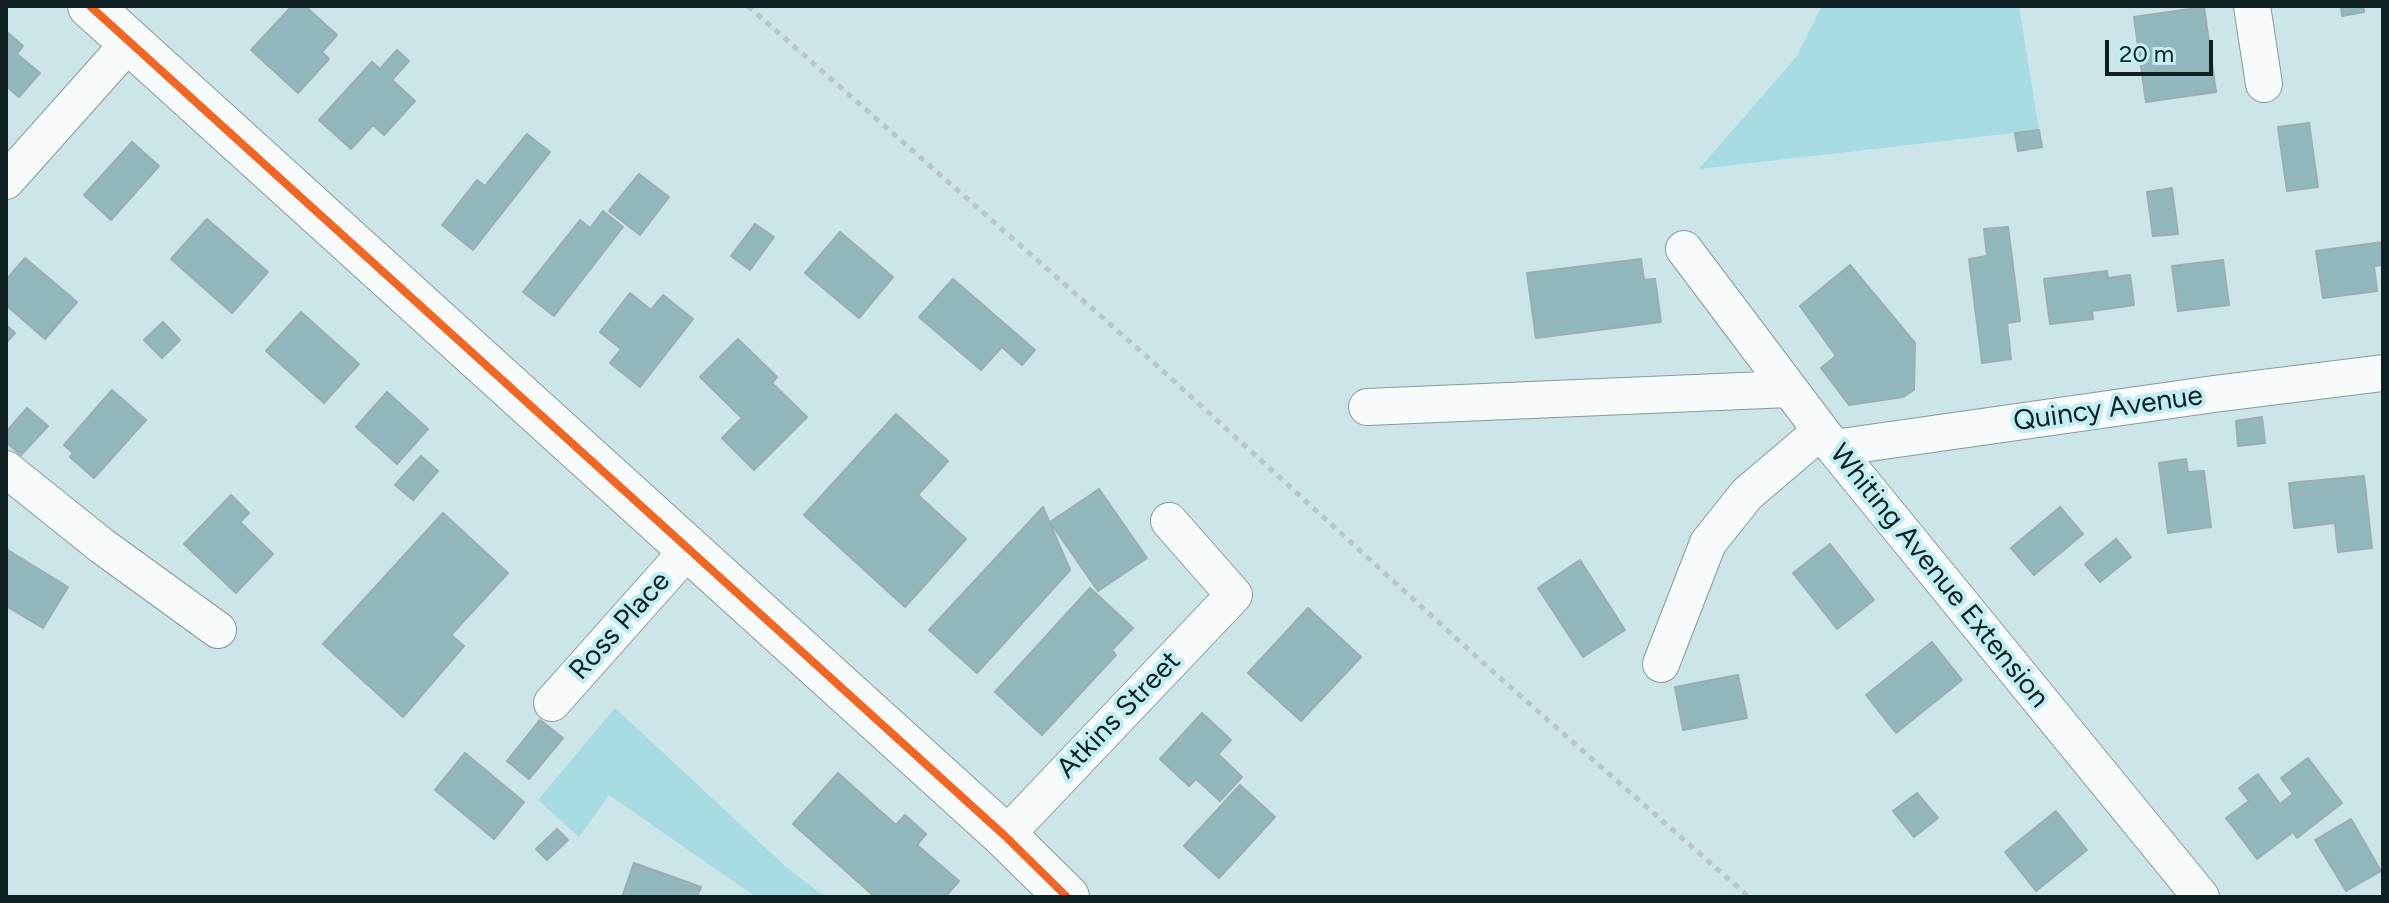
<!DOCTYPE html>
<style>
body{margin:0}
#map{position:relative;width:2389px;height:903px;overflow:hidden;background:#cce5e8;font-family:Figtree,sans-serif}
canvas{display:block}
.frame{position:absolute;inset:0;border:8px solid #0f2022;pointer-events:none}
.scale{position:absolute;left:2105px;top:40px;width:108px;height:36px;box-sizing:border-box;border:4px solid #0f2022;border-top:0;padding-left:10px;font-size:24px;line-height:28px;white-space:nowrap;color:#0f2022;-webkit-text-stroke:6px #c1eef3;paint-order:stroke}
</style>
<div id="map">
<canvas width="2389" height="903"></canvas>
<div class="frame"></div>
<div class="scale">20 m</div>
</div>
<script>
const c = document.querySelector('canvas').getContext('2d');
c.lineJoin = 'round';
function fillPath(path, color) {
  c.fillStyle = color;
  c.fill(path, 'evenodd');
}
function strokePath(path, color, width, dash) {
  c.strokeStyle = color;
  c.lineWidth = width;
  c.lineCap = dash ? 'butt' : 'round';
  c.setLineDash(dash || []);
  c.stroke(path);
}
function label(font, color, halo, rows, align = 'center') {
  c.font = font + ' Figtree,sans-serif';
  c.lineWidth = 8;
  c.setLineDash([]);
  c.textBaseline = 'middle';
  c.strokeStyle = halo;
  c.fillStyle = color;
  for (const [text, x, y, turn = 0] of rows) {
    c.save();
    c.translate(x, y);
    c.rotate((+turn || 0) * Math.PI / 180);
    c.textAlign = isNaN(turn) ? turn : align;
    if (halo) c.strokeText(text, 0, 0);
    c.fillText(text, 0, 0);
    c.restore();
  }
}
const green = new Path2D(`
 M1822 6H2019L2039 130 1699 169 1797 56Z
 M615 708 785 866 825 897H756L609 795 579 837 538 800Z`);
const building = new Path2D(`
 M292 6H305L337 35 322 52 329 59 298 93 251 50Z
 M2341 6H2364V12L2342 16Z
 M2204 7 2216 92 2146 102 2134 17Z
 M6 31 23 46 17 54 40 73 19 97 6 86Z
 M397 50 409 61 392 80 415 101 384 135 373 125 351 149 319 120 372 62 380 69Z
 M2309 123 2318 187 2287 191 2278 127Z
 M2039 130 2042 147 2018 151 2015 133Z
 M527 134 550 152 473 250 442 225 477 180 485 186Z
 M132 142 159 166 111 220 84 195Z
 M639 174 669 197 640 235 609 211Z
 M2172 188 2178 234 2153 236 2147 192Z
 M603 211 623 227 554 316 523 292 580 220 590 228Z
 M207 219 268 272 232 313 171 259Z
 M755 224 774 237 750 270 731 256Z
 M2008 227 2020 321 2007 323 2011 359 1982 363 1969 259 1987 256 1984 229Z
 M840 232 893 277 859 318 805 273Z
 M2383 242V265L2374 266 2377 291 2323 298 2316 251Z
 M25 258 77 302 45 339 6 305V280Z
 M1641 259 1644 280 1655 279 1661 322 1536 338 1527 273Z
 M2223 260 2229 305 2178 311 2172 266Z
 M1850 265 1915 343 1914 390 1903 397 1849 405 1821 368 1836 356 1800 306Z
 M2107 271 2108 278 2130 275 2134 305 2092 311 2093 319 2050 324 2044 279Z
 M953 279 1035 350 1022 365 1002 347 981 370 919 317Z
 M630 293 651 310 663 295 693 319 640 387 610 363 621 349 600 332Z
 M301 312 359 364 324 403 266 351Z
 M163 322 180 340 162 358 144 340Z
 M6 325 15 333 6 343Z
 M738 339 777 377 772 383 807 417 754 470 722 438 742 418 700 377Z
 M112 390 146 420 94 478 70 457 73 453 64 445Z
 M387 392 428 429 397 464 356 427Z
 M27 408 48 426 21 455 6 442V432Z
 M896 414 948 461 918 495 966 539 905 607 804 515Z
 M2262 417 2265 443 2238 446 2236 421Z
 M421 456 438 471 413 500 395 485Z
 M2186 459 2188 472 2204 471 2211 527 2168 533 2159 463Z
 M2364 476 2372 548 2338 552 2335 523 2294 528 2289 483Z
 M1099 489 1147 558 1098 591 1050 522Z
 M231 495 249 513 240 522 273 554 236 593 184 544Z
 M1043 507 1070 570 977 673 929 630Z
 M2060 507 2083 534 2034 575 2011 548Z
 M443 513 508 573 451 635 464 646 403 717 323 644Z
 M2116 539 2131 557 2100 582 2085 564Z
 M1830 544 1874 600 1837 629 1793 573Z
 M6 549 68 587 43 628 6 606Z
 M1580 560 1625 630 1583 657 1538 588Z
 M1090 588 1133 628 1112 650 1116 655 1042 735 995 692Z
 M1308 608 1361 657 1301 721 1248 673Z
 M1932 642 1962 680 1896 733 1866 695Z
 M1738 675 1747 718 1683 730 1675 687Z
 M1202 713 1231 740 1218 754 1242 777 1220 801 1196 779 1189 786 1160 759Z
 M540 720 563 738 529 779 507 761Z
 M465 753 524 802 494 839 435 790Z
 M2308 758 2342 803 2297 838 2293 832 2257 859 2226 818 2249 801 2239 788 2258 774 2280 804 2293 794 2281 778Z
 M838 773 896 825 905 815 926 834 917 845 959 881 945 897H875L793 824Z
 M1240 785 1275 817 1219 878 1184 846Z
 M1917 793 1938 818 1914 837 1893 811Z
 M2056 811 2087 850 2036 891 2005 852Z
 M2351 819 2381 871 2346 891 2315 840Z
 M557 829 568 840 547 860 536 849Z
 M634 863 701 887 697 897H622Z`);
const path = new Path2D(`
 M748 6 1152 361 1491 670 1749 897`);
const minor = new Path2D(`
 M2252 6 2264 84
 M6 181 130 42
 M1684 249 1834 448 2201 897
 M1367 407 1789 389
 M1834 448 2214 394 2383 373
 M6 469 102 546 218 630
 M1661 664 1708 543 1747 494 1821 431
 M552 703 688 550
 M1005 836 1234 595 1169 521`);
const major = new Path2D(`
 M90 6 1005 836 1067 897`);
const bus1 = new Path2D(`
 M90 6 1005 836 1067 897`);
const streetNames = [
 ["Quincy Avenue",2108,409,-8],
 ["Whiting Avenue Extension",1939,576,51],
 ["Ross Place",620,626,-48],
 ["Atkins Street",1119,715,-46]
];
fillPath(green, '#a7dce2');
fillPath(building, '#92b8bd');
strokePath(building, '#9aaeb0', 2);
strokePath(minor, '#879a9c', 38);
strokePath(major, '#879a9c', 46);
strokePath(path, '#bcc5c7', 5, [6, 6]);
strokePath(minor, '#f7fbfc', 36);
strokePath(major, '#f7fbfc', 44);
strokePath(bus1, '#f26522', 8);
label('28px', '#0f2022', '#c1eef3', streetNames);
</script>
